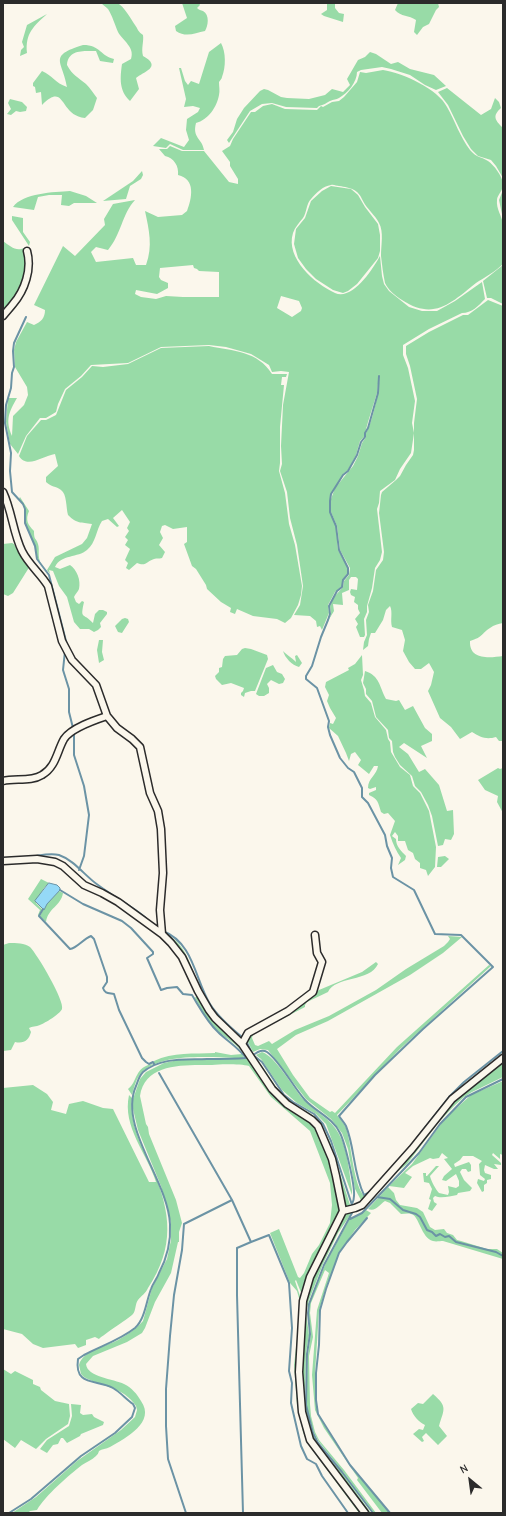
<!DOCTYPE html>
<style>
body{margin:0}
#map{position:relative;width:506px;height:1516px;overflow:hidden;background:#fbf7ec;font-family:"Comic Neue",sans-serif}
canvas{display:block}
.frame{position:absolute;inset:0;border:4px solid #2b2b2b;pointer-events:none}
.north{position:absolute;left:450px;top:1460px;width:40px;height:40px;-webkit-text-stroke:3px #fbf7ec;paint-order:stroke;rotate:331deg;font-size:11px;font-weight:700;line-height:16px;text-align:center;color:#2b2b2b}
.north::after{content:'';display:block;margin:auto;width:14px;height:18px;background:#2b2b2b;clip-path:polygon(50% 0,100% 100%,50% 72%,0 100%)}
</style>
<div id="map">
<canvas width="506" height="1516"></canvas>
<div class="frame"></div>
<div class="north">N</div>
</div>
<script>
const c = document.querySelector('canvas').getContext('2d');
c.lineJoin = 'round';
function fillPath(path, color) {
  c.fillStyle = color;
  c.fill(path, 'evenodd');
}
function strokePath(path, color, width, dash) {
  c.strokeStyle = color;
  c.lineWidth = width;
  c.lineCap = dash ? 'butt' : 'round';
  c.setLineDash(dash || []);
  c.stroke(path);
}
const green = new Path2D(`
 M101 3C105 3 113 2 117 3 124 6 131 19 135 25 138 29 138 32 143 35 144 42 141 48 143 56 163 67 143 72 136 78L139 89 130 101C119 91 120 78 122 64L131 59C135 47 123 41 118 32 115 25 112 15 108 9 106 7 103 5 101 3Z
 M182 3H199L200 5 197 8C199 10 201 10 203 11 210 15 208 26 205 31 195 33 186 38 176 31L175 26 187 18Z
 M335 3V8L339 13 344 14 343 22 324 16 321 14 327 10V4Z
 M398 3H438L439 7 436 10 429 24 423 27 417 35 414 32 416 20C409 15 401 17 395 10Z
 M47 14C34 26 25 33 27 53L20 56 21 50 24 47 22 42 27 25Z
 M221 43C226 52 226 67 222 77 222 79 220 80 219 82 219 86 220 91 219 95 217 107 208 120 196 123 192 138 202 138 204 150H183L170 144 166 148 153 146 161 138 184 147 189 140 186 130 187 119 198 112 200 108 193 106 184 107 186 99 179 68H181L185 81 188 85 191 81 199 84 209 52Z
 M83 45C101 45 100 56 114 59L113 63 100 61 96 51C84 51 68 49 67 65 73 76 78 77 86 84 90 88 94 94 97 98L93 110 85 118C59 116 66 81 42 105L41 92 36 93 35 87 33 86V83L42 71C52 75 55 83 67 87 63 61 47 56 83 45Z
 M370 52 376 54 391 64 398 62 410 69 434 75 446 86 436 90 425 85 410 75 391 69 382 67 361 70 357 72C357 82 348 93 339 98 336 100 334 99 330 101 326 103 324 105 319 106L317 108 286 107 272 103 262 104 250 111 229 143 227 140 233 132 237 119 244 108 260 91 264 89 268 90 281 97 287 98 309 99 325 95 332 89 343 92 350 85 347 79 358 60 365 57Z
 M383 70C403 73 438 89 447 107 455 121 460 137 470 150 477 158 480 156 488 161 494 165 502 176 503 183 504 190 497 195 497 200 496 209 502 216 503 224 505 237 503 251 503 264 495 272 485 277 476 283 451 303 434 321 402 300 396 296 388 290 385 283 383 274 382 264 381 256 381 245 384 232 379 223 375 215 367 209 363 201 358 189 351 188 339 186 337 186 333 184 331 185 323 186 316 193 311 199 306 204 307 212 303 218 299 223 295 227 293 233 285 258 315 284 335 293 352 301 373 269 380 256L382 276 384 284 389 291 409 307 422 311H437L455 301 482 282 485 299C478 306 472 313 462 313L429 329 403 345V355L408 368 415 401 412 423 414 433 411 453 400 469 395 480 380 491 379 503 377 509 382 552 380 560 375 568 372 588 367 606V612L364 619 365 635 364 637H360L356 627 358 624 355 619 360 613 358 609V605L354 602 355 597 351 595 350 592 351 589 357 590 358 579 356 577H351L349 580V590L342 593 343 605 333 604 334 611 328 621 331 614 330 606 334 597 343 587 344 581 349 575 350 568 340 550 337 526 331 512V499L335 488 353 466 358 456 362 443 366 437V433C372 424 381 386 379 374L377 393 368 422 364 437 360 441 356 455 348 470 343 474 340 481 331 494 329 508 336 526 338 550 348 568 347 574 343 579 342 586 335 592 328 605 329 613 322 630 320 626 317 627 316 621 310 616 294 615 300 605 303 586 297 545 290 518 287 492 280 471 282 464 281 446 283 405 289 372 281 371 272 372 269 365 251 354 226 347 209 345 161 347 128 363 91 365 81 376 65 389 58 404 56 412 46 418H40L26 436 18 454 10 444 6 422 8 398H17C9 412 5 420 12 436L13 416 24 405 28 395 27 387 15 367 14 350 16 342 27 322 34 325C41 322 45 318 45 310L34 305 63 246 75 256 105 225 104 219 113 204 135 200C122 214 121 235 108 250L96 247 91 252 96 262 133 258 136 265H146C153 246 149 230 145 211L158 217 182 215 187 211C192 198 196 179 178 175 179 166 174 158 165 156L159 149H167L170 146 182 151H204L229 182 238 184V179L230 166V162L222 151 230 146 233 139 251 112H255L263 106 272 104 285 109 317 110 321 106 323 107 332 102 339 101 344 97 357 82 360 72 366 73ZM193 265 194 268 197 269 199 271 219 272V297H183L166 296 156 299 141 297 135 294 136 290 157 294 168 288V283L161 280 159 277 160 268ZM281 296 299 301 302 308 301 311 292 317 277 308Z
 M447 88 481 115 491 109 495 98 499 102 501 108C492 116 495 120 503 128V178L496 166 491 160 478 156 471 149 463 136 448 105 438 92Z
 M10 99 22 102 27 107 26 111 20 112 16 111 11 115 7 114 11 109 8 103Z
 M142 171 143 175 141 179 130 186 126 199 103 201 133 181Z
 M331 186 351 189 358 195 365 207 378 224 380 235V251L378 258 357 284 348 291 343 293 333 290 316 279 306 269 298 258 294 244 296 229 305 218 311 201 322 191Z
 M503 190V219L499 200Z
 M70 191 86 196 97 203H74L69 206 61 205 62 195H49L38 197 34 210 13 207C23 193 54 192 70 191Z
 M12 216 23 218V232L30 242 29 246 12 220Z
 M3 241C10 246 16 252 24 248 35 272 17 295 3 314Z
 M503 265V304L491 298H487L483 281Z
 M488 300 503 306V623C498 624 494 625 490 628 481 634 483 637 470 641 469 660 489 658 503 656V741H499L496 737C486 740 480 737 472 732L460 739 451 727 440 718 428 691 431 685 434 672 429 663 421 669H415L409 662 403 651 405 640 402 630 392 627C390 620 393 612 390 606L386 610 383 620 375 633H371L369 639 368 646 363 650 364 642 367 635 366 620 369 612 368 605 373 591 376 570 383 560 384 552 379 513 381 495 382 492 396 480 400 476 406 465 413 455 414 450V423L417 399 410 366 406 354V346L429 332 463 315H468Z
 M209 346C233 351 258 351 272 374H287L286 377H282L281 385H284L280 427V463L279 471 285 493 289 524 295 545 302 586 301 595 298 605 291 618 285 623 277 619 253 616 237 609 235 614 230 612 231 608 221 602 207 589 206 585 196 569 192 566 184 544 187 542V527L173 529 165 525 162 526 160 532 163 538 159 545 165 552 162 558C159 559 157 558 154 559 147 561 146 567 137 563L129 570 126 568 128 563 125 560 130 549 125 545 128 540 125 537 129 531 127 528 130 522 122 510 113 518 119 526 117 527 108 519 102 521C96 530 96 543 87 550 78 558 61 554 55 567L60 569 70 565C77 570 81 580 79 589 78 592 75 594 74 597L76 602 79 604 82 601 84 602C80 620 83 612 93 623L95 614 99 610H103L107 612V614L100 623 101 627 98 630 94 632 89 629H80L74 622 67 597 59 586 53 571 49 570 50 574 47 570 55 557 82 544 87 538 92 524C81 522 77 524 68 515 66 508 67 494 61 490 56 486 51 487 46 482V477L58 466 55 454C43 456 27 469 19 456L27 436 41 420H46L56 415 66 390 82 377 92 366 103 367 128 364 161 348Z
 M20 497 29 511C25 520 28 525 34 531 34 541 36 537 38 544 40 550 37 556 41 564L37 558 35 545 25 523V508L19 499Z
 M12 543 14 544 21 557 30 566 13 593 8 596 3 594V544Z
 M125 618 128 619 129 622 122 633 118 632 115 626 122 619Z
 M99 640H103L102 652 104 660 99 663 97 650Z
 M245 648 251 649 267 655 268 659 255 691H251L245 693 244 697 241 695V693L243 691 244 688 231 683 222 685 216 679 215 676 219 672V668L222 667 223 659 225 656 237 655 242 649Z
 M283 651C287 655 291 657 296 662L295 656 297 655 302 663 299 667C292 665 285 658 283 651Z
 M362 655 363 675 361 680 364 690 365 696 371 703 375 717 386 730 388 739 390 742 391 752 400 767 410 775 413 786 420 793 429 811 436 847 435 867 428 876 426 870 420 868V863L415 859 413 853 408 850 405 841H398V836L395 832 392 836 396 839C396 846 401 851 406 856L405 860 398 865 401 858C396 851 393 844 390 835L395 821 388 813 384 814 381 812C378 802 378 799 369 795V793L376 790V787L370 789 368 788C368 778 377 775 378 766H374L369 774 358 765 361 760 355 752 351 754 349 761 346 753 338 736 329 728 330 723 333 724 336 718 330 708 327 701 329 695 325 687 326 682 349 670 348 668 355 664Z
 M273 665 277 672 282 674 285 679 283 683 279 684 271 680 267 684 269 688V693L264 696H259L256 694 266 668Z
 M365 671C380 676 379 686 386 699L396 701 399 700 405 710 413 706 425 728 432 734V741L421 746 427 758 404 743 399 747 408 754 419 772 425 769 439 785 447 811 453 810 454 834 451 840 445 839 443 845 438 846 432 816 428 805 421 792 415 786 412 776 400 765 395 757 393 752 392 741 389 738 388 730 376 717 372 701 366 694V689L363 683Z
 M498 768 500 769 503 768V813L497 802 498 796 485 790 478 780Z
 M445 856 449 859 441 867H437L438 857Z
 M41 879 49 883 44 888 36 903 42 909 39 917 38 915 40 910 28 899Z
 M59 891 63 893C61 906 48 908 46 922L40 916 46 904Z
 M163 932C191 945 191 975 205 999 215 1015 229 1027 243 1040L242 1042 212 1012 199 991 178 948 174 943 162 934Z
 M448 936 462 937 443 953 410 975 328 1021 296 1035 277 1049 293 1075 310 1098 330 1112 332 1111 335 1113 397 1047 489 965 491 966 400 1049 337 1115C340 1119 344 1123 346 1128 352 1146 353 1186 365 1197L412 1145 449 1099 467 1082 503 1053V1056L464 1087 412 1148 362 1202 355 1189 348 1149 342 1133 331 1119 306 1099 268 1050 260 1049 253 1052 247 1040 250 1034 319 990 362 972 376 962 378 964C370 982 335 976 328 992L307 1002 305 1005V1007L253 1034 252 1038 255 1045 258 1046 269 1041 272 1044 295 1030 329 1016 376 990 406 969 444 946 448 942 450 939Z
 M9 943C16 943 25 943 30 947 37 954 65 1001 62 1009 60 1014 45 1023 40 1025 36 1027 32 1026 29 1028L31 1032C29 1040 24 1044 15 1042L11 1050 3 1051V945Z
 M197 995C202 1005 208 1015 216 1024 225 1034 236 1041 245 1052L243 1053C237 1044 227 1039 219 1032 209 1023 202 1010 195 998Z
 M245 1041 252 1055 262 1066 281 1094 287 1100 311 1114 319 1121 330 1142 351 1208 346 1207 344 1205 323 1130 278 1094 244 1044Z
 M215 1052 231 1055 242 1054 244 1058C215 1058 165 1051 142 1072 136 1078 134 1088 132 1095L128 1089C138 1082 134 1066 154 1064V1061C173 1052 194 1054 215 1053Z
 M262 1052C275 1056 293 1087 302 1098 313 1111 331 1118 339 1134 348 1151 349 1172 352 1190V1195L326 1124 316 1114 297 1103 282 1090 261 1059 256 1055Z
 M249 1058 275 1097 316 1128 330 1158 339 1209 338 1215 304 1283 302 1295 296 1280 295 1281 301 1299 299 1349 303 1427 362 1513H359L313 1451 306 1440 303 1432 297 1405 294 1365 299 1321V1298L297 1291 290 1283 270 1233 279 1229 298 1277 300 1278 304 1273 312 1254 319 1245 330 1223 332 1205 330 1183 310 1131 271 1097 249 1066C241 1064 221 1064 212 1065 186 1065 145 1062 140 1096L146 1124 148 1127 149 1134 176 1200 182 1223 179 1232V1242H178L171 1273 155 1302 145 1328 142 1333 127 1342 93 1356 86 1364C87 1377 114 1379 124 1384 132 1388 137 1394 141 1401 156 1422 126 1438 110 1447 106 1449 102 1449 99 1451 98 1454 98 1454 96 1456 92 1460 86 1462 82 1465 69 1475 45 1496 37 1510L30 1511 28 1513H12L36 1497 77 1461 121 1430 135 1417 137 1410 136 1406C124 1387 101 1387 84 1377L81 1374 79 1365C83 1350 105 1347 118 1340 127 1335 136 1329 143 1321L152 1288 167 1259 171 1240V1223L161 1186 138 1130 133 1109V1099L140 1079 146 1072 164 1063 178 1060Z
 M503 1059V1077L472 1092 464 1097 454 1106 438 1123 407 1164 397 1172 363 1208 351 1214 338 1233 323 1264 309 1300 306 1313 309 1335 306 1352 305 1398 312 1432 320 1448 342 1473 371 1513H367L315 1444 310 1433 305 1412 303 1392 302 1365 305 1306 309 1285 342 1217 346 1214 358 1208 452 1100Z
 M503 1081V1155L500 1154V1159L493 1153 492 1155 501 1163V1165L494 1164 498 1169H494L485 1165 484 1170 485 1173 491 1175V1179L487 1180V1183L484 1185V1191L482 1192 477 1183 478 1179 484 1181 485 1179 480 1175 479 1164 482 1161 473 1156H463L460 1160 454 1164 455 1167 469 1162 471 1165V1171L468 1172 466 1169H462L460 1172 464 1180 472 1188 470 1191 458 1193 457 1195C450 1196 441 1199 435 1196L433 1198 434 1202 437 1204 432 1211 428 1209 431 1200 429 1199 432 1189 429 1183 424 1182 423 1173H426V1176H427L436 1166H439L430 1176C431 1181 436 1190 439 1193L448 1195 449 1192 448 1186 456 1188 459 1186V1181L456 1174 446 1181 442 1180 444 1176 452 1169 444 1159 448 1158 442 1153 439 1158 433 1159 430 1158 413 1166 405 1173 412 1177 404 1188 389 1186 412 1164 441 1124 451 1113 471 1095Z
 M33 1085 47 1094 53 1102 51 1110 66 1114 69 1104 83 1101 103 1108 113 1109 149 1182H156C147 1153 122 1127 129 1095L132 1098C129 1124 142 1147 153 1170 171 1213 175 1247 148 1288 146 1293 141 1296 138 1300 135 1304 136 1310 133 1314 132 1316 103 1335 99 1339L95 1337 86 1340V1345L78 1348 75 1344 43 1348 33 1344 22 1334 3 1329V1088Z
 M388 1187 394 1193 396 1200 400 1205 417 1208 423 1212 430 1227 435 1230 444 1229 447 1233 453 1235 457 1240 461 1241 487 1249H497L503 1253V1259L443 1241C440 1241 436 1242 433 1241 421 1238 419 1215 411 1214 408 1213 404 1214 401 1214L390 1203 385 1201C379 1205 376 1212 368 1209Z
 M366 1210 371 1213 355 1230 339 1253 325 1290 319 1311 315 1373 316 1402 318 1415 350 1466 390 1513H382L357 1480 358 1478 324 1428 315 1410 312 1375 317 1310 329 1273 325 1270 311 1303 310 1313 313 1337 309 1356 310 1404 311 1416 315 1432 319 1440 344 1470 376 1513H374L343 1472 319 1442 314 1433 306 1405 308 1354 311 1334 308 1313 309 1304 325 1265 349 1220Z
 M3 1369 11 1374 15 1371 33 1380V1384L40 1387 41 1390 55 1401 69 1404 70 1416 68 1424 46 1439 36 1449 21 1440 15 1448 3 1439Z
 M433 1394C448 1407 444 1409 439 1426L447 1436 438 1445 426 1433 422 1437 424 1441 422 1442 413 1434 419 1429 423 1430 425 1425C419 1422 413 1416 411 1409L418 1403 423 1404Z
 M71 1404 81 1405 80 1413 83 1415 92 1414 94 1417 104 1422 103 1425 81 1434 80 1436 67 1443 63 1438H61L58 1444 53 1445 47 1453 40 1449 47 1440 69 1426 72 1416Z`);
const water = new Path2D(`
 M49 883 57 885 60 888V890L47 904 44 910 35 901Z`);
const stream = new Path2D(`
 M26 317 14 343 13 351 14 367 12 373 11 388 6 405 5 423 11 453 10 471 12 492 23 504 25 509V523L35 546 37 559 49 575 67 645
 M379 376 378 393 368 428 365 433V437L361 442 357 455 348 471 343 475 331 494 330 501V512L336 526 339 550 348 568V574L343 580 342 587 337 591 329 606 330 614 328 620 321 637 312 666 306 676V679L317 688 329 721 328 727 330 735 340 758 348 768 354 772 362 788V797L368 803 385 835 387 846 392 858 391 868 393 877 414 890 435 934 461 935 493 967 423 1029 375 1075 339 1116C341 1119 344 1122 346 1126 355 1148 353 1173 364 1195L371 1191 391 1168
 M65 651 63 670 69 689V712L73 728
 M74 733V755L84 786 89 815 84 856 79 870
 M32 857C39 855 52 853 59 855 74 860 85 876 98 885 114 897 130 905 146 918
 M3 858H12
 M60 890 83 904 122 921 131 928 153 952V954L147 958 161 990 167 988 177 987 183 994 192 995C200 1008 207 1022 218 1032 227 1041 238 1047 246 1058
 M43 909 39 916 70 949C77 948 83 939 91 936L94 939 107 977V982L103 988C105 994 108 993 114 994L119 1010 142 1058 146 1062 149 1064 153 1062 154 1064
 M163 931C194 943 195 980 210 1004 218 1017 231 1028 242 1037
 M246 1041 253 1055 262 1062 284 1095 293 1102 314 1114 323 1124 331 1141 352 1205
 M253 1055C258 1052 262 1049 267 1052 279 1060 294 1088 305 1100 316 1112 333 1118 340 1133 345 1143 355 1185 354 1196 354 1198 353 1202 352 1204
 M159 1073 232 1200 251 1242 237 1248V1295L243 1513
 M416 1139 449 1097 464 1082 503 1051
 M377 1197 390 1199 403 1210 416 1214 420 1217 427 1230 432 1232 436 1236 440 1234 445 1237 449 1236 456 1242 496 1252 503 1256
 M352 1213 324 1265 309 1304 308 1313 310 1334 307 1354 306 1405 313 1433 318 1443 342 1472 373 1513
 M367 1218 347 1242 339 1253 326 1289 320 1310 319 1345 316 1373V1400L318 1414 350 1465 390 1513
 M350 1219 362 1213 405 1168 419 1153 440 1124 466 1097 503 1079
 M251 1242 269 1235 289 1283 292 1328 289 1371 292 1383 291 1403 301 1446 307 1459 316 1464 322 1476 348 1513
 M9 1513 31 1499 81 1456 115 1433 132 1417 135 1408 133 1404C126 1399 120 1392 113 1388 97 1379 74 1387 78 1359L84 1355C101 1346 120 1340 135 1328 145 1319 146 1302 151 1289 153 1283 157 1279 159 1273 167 1258 171 1241 170 1224 168 1180 118 1127 136 1086 138 1081 139 1076 143 1072 161 1057 185 1060 207 1059 220 1059 233 1059 246 1058
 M186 1513 168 1459 166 1426V1389L170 1336 174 1295 182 1250 184 1224 232 1200`);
const minor = new Path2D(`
 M3 316C6 312 10 308 13 304 25 290 32 269 27 251
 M3 492C12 511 13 533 22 551 29 565 41 574 48 586L62 641 72 660 96 685 107 716 117 728 132 739 140 747 150 793 158 811 161 829 163 873 160 910 162 934
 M3 781C15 778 31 782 42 775 56 767 57 751 64 739 71 728 95 720 107 716
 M3 861 37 859 55 862 63 866 84 885 102 893 118 902 162 934 171 943 182 957 198 991 209 1010 215 1018 242 1044 272 1089 287 1104 312 1120 318 1126 332 1159 336 1176 343 1211 310 1277 303 1301 299 1372 302 1412 310 1440 365 1513
 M242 1044 248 1033 288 1011 313 992 322 962 317 953 315 935
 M343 1211 355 1208 362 1205 412 1149 452 1099 503 1058`);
fillPath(green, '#98dba7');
fillPath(water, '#95d9f7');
strokePath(water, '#6b93a5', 1);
strokePath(stream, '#6b93a5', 2);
strokePath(minor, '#2b2b2b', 9);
strokePath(minor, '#fbf7ec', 6);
</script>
